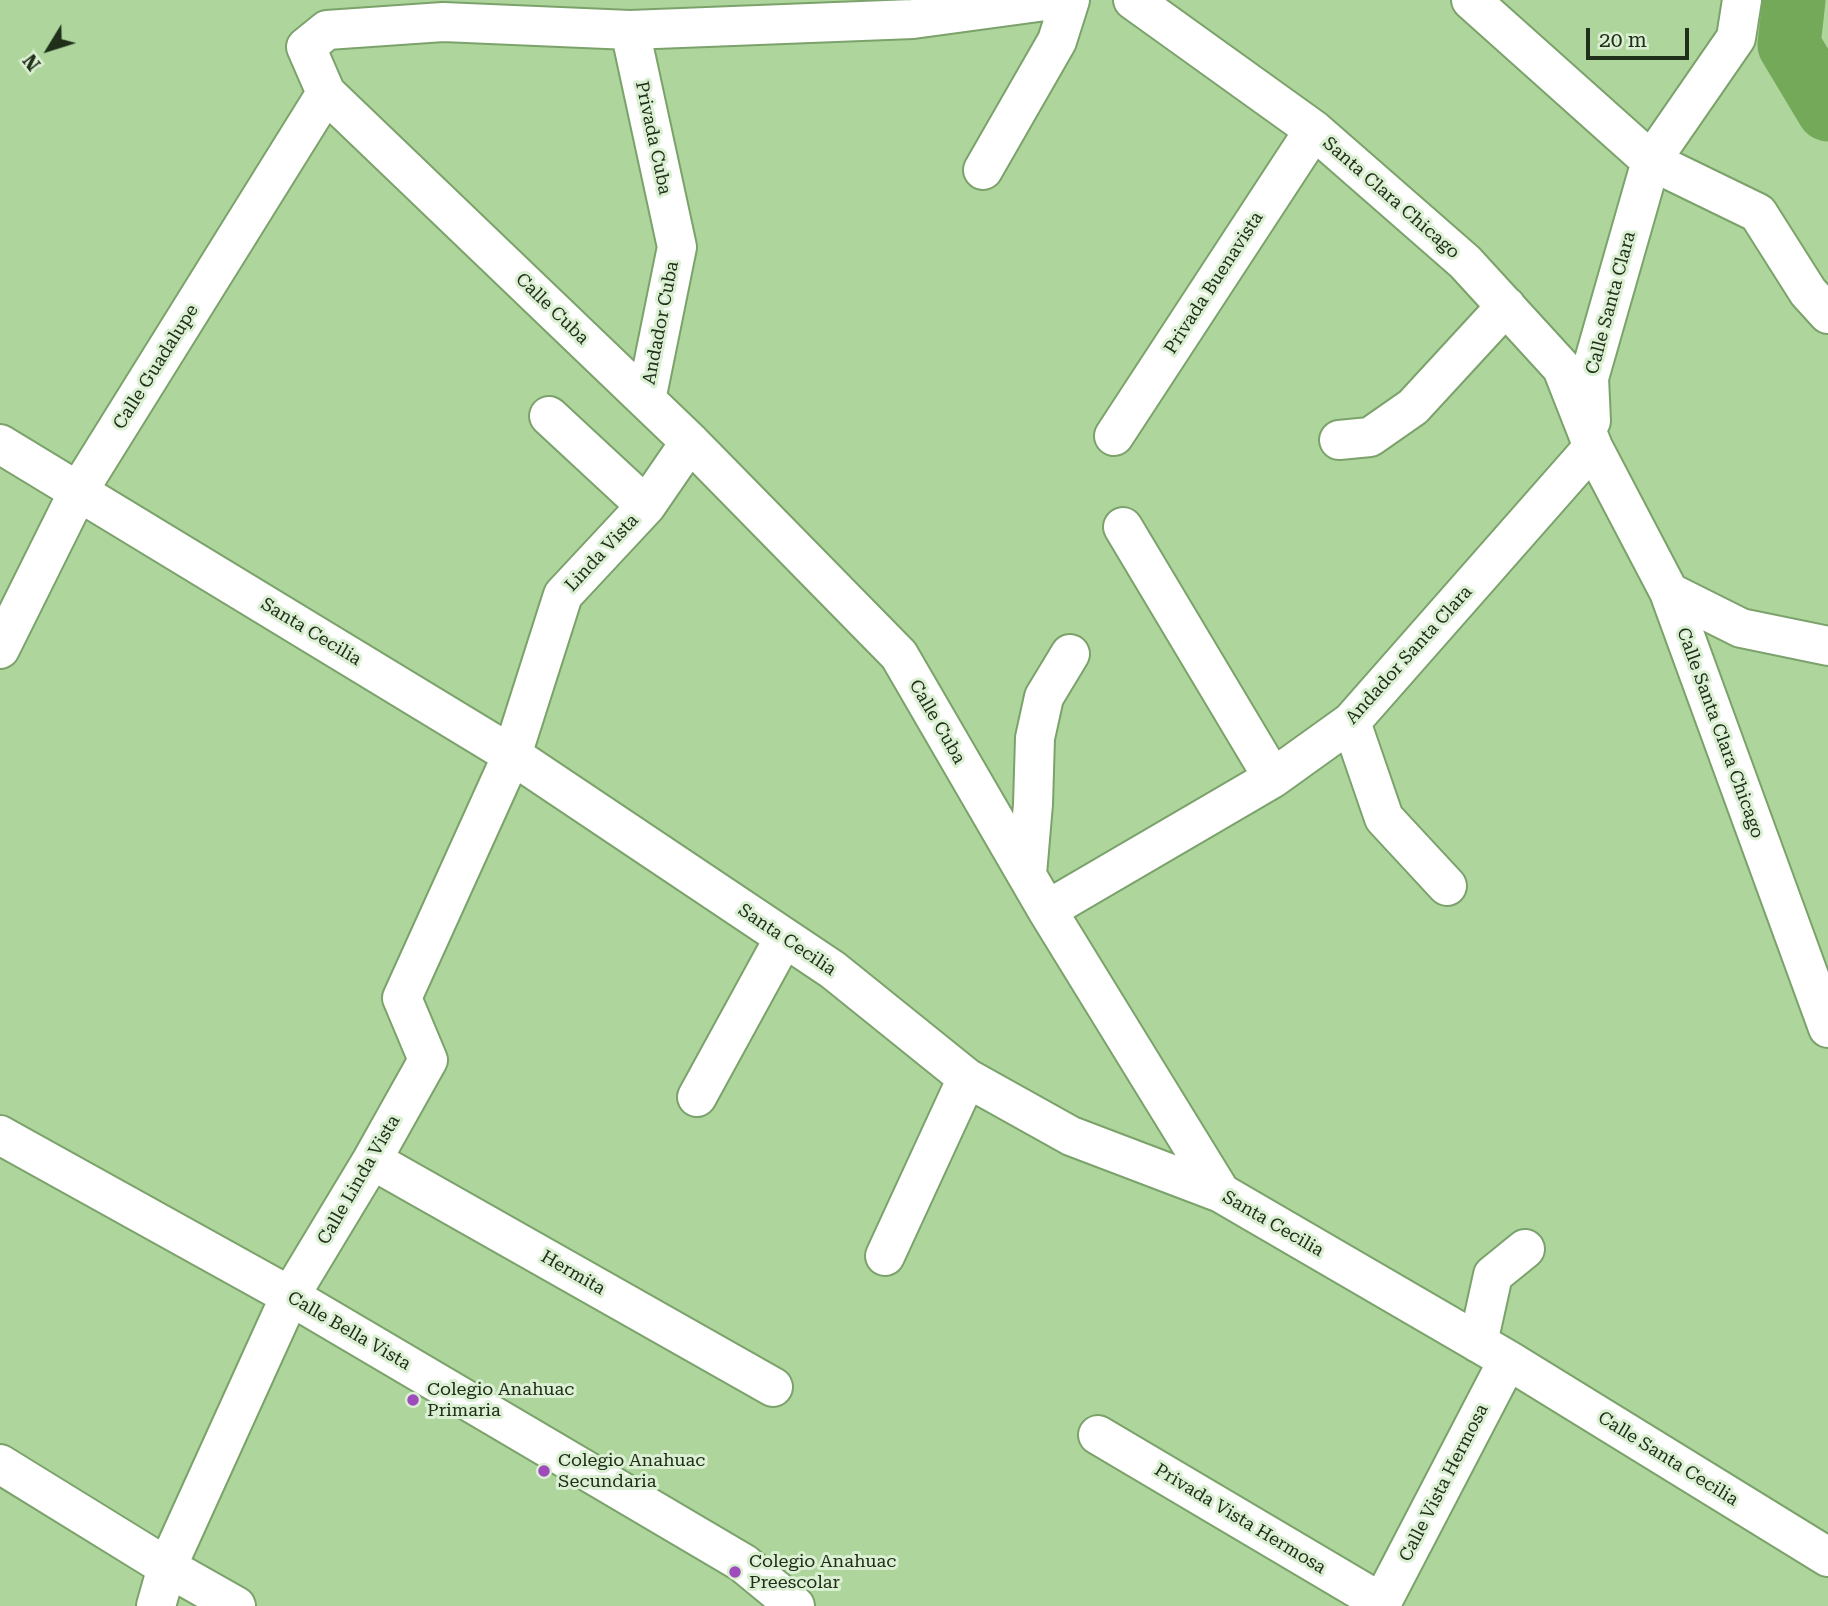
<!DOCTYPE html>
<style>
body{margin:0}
#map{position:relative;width:1828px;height:1606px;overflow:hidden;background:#add59c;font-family:"Roboto Serif",serif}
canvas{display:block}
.north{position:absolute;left:14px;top:14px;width:70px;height:70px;-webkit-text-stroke:5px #dbf0d3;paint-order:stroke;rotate:232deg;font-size:19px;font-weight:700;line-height:28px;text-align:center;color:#202f19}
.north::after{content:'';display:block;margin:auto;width:24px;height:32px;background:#202f19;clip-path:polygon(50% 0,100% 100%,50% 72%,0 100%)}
.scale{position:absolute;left:1586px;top:28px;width:103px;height:32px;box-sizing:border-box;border:4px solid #202f19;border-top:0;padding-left:9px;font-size:21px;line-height:24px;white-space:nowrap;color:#202f19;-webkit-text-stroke:5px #dbf0d3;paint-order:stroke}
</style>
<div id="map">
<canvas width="1828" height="1606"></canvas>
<div class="north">N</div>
<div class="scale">20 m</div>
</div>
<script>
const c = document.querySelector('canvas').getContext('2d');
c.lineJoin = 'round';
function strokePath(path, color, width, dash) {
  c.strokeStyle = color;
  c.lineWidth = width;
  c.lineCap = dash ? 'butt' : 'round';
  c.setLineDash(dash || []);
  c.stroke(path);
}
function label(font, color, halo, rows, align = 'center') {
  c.font = font + ' "Roboto Serif",serif';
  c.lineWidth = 6;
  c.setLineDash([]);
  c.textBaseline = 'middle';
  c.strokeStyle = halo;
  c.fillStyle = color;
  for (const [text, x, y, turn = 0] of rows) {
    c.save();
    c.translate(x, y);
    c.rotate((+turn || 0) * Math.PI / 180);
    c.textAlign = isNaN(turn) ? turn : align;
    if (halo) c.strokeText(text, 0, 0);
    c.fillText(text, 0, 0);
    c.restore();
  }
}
const river = new Path2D(`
 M1794 0 1789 45 1828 110`);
const minor = new Path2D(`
 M1053 0 913 19 630 30 443 22 327 30 306 47 326 93 690 442 899 655 1047 910 1221 1193
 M1133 0 1314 130 1465 262 1562 368 1593 447 1669 592 1828 1028
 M1471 0 1651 161 1758 213 1808 292 1828 314
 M630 30 677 247 646 400
 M983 170 1057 41 1070 0
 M549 416 646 506
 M1591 421 1589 378 1651 161 1736 38 1742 0
 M1114 436 1314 130
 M1339 440 1370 437 1413 407 1506 306
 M0 444 512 755 833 970 967 1078 1071 1136 1221 1193 1508 1360 1828 1557
 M1123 527 1273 778
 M1669 592 1741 628 1828 646
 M0 649 79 490 326 93
 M1351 722 1384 818 1447 886
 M1027 874 1033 804 1035 738 1044 697 1070 654
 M1047 910 1273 778 1351 722 1593 447
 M697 1097 784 938
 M0 1135 290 1296 743 1563 795 1606
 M372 1160 773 1387
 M885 1256 967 1078
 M1478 1343 1493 1275 1525 1249
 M1098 1435 1382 1603
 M0 1464 167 1567 236 1606
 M156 1606 167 1567 290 1296 372 1160 428 1060 402 998 512 755 563 595 646 506 690 442
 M1380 1606 1508 1360`);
const markers = [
 [413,1400,7,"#9e4cbb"],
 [544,1471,7,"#9e4cbb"],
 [735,1572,7,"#9e4cbb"]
];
const streetNames = [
 ["Privada Cuba",653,138,78],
 ["Santa Clara Chicago",1391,198,41],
 ["Privada Buenavista",1214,283,-57],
 ["Calle Santa Clara",1611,303,-75],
 ["Calle Cuba",552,309,44],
 ["Andador Cuba",661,323,-79],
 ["Calle Guadalupe",156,367,-58],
 ["Linda Vista",602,553,-47],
 ["Santa Cecilia",311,632,31],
 ["Andador Santa Clara",1409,655,-48],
 ["Calle Cuba",937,722,60],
 ["Calle Santa Clara Chicago",1720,733,70],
 ["Santa Cecilia",787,940,34],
 ["Calle Linda Vista",359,1180,-60],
 ["Santa Cecilia",1273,1224,30],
 ["Hermita",573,1273,30],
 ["Calle Bella Vista",349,1331,30],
 ["Calle Santa Cecilia",1668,1459,32],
 ["Calle Vista Hermosa",1444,1483,-63],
 ["Privada Vista Hermosa",1240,1519,31]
];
const poiNames = [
 ["Colegio Anahuac",427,1390],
 ["Primaria",427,1411],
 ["Colegio Anahuac",558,1461],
 ["Secundaria",558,1482],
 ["Colegio Anahuac",749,1562],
 ["Preescolar",749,1583]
];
strokePath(river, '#73a959', 63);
strokePath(minor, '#7ca26b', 42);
strokePath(minor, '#fff', 38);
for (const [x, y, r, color] of markers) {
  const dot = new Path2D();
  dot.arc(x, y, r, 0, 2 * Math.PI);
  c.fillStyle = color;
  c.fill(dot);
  strokePath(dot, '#dbf0d3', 2.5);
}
label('18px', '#202f19', '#dbf0d3', streetNames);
label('18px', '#202f19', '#dbf0d3', poiNames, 'left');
</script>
